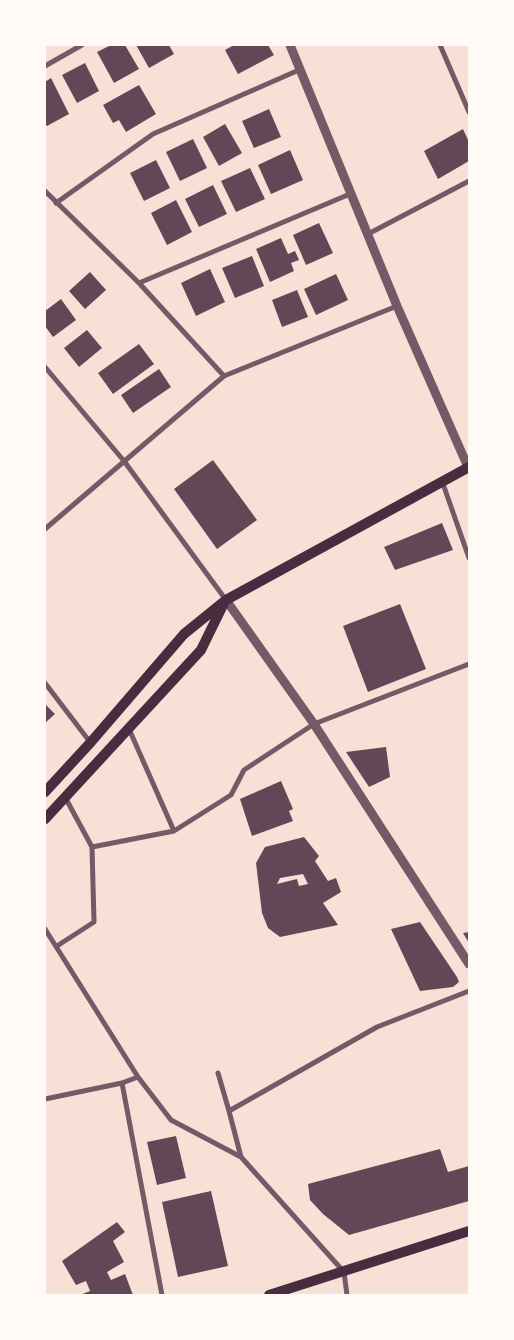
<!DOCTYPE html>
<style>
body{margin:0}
#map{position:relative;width:514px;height:1340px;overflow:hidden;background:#f7e1d7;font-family:"Crimson Pro",serif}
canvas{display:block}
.frame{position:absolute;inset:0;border:46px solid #fffaf5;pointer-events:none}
</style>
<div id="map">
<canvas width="514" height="1340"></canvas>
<div class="frame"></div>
</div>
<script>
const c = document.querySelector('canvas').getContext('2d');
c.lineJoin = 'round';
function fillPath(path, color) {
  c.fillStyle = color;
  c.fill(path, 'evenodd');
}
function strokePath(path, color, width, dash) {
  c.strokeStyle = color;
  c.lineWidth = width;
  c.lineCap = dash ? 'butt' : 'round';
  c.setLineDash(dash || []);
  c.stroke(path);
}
const building = new Path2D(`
 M111 45H125L139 69 114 83 97 52Z
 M136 45H169L174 54 149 68Z
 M234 45H268L274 55 238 74 225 50Z
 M85 63 99 91 77 103 62 75Z
 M51 78 69 114 47 126 45 124V82Z
 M139 85 156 114 126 132 119 120 113 123 103 105Z
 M269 109 281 137 254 148 242 121Z
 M225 124 242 153 219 166 203 137Z
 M463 129 469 142V161L438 179 424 151Z
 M193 139 207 168 180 181 166 152Z
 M290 150 303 180 271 194 258 165Z
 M156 160 170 188 144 201 130 173Z
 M250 168 265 199 236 212 221 181Z
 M213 185 227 214 199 227 185 199Z
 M176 200 192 232 167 245 151 213Z
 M319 223 333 253 306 265 293 235Z
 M281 238 288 254 295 251 299 260 291 263 294 271 270 282 256 249Z
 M252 256 264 286 235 298 222 268Z
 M210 269 225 302 196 316 181 283Z
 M90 272 106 290 85 309 69 291Z
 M336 274 348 300 316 315 304 289Z
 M297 290 308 317 282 327 272 300Z
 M61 299 76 320 53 337 45 326V311Z
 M87 330 102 348 79 367 64 348Z
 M139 344 154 364 113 394 98 373Z
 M159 369 171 387 133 413 121 395Z
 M213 460 257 520 217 549 174 489Z
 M442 523 453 550 395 570 384 547Z
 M400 604 426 669 368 692 343 626Z
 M45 704 55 714 45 723Z
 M386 747 390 777 369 787 346 752Z
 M281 781 293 809 289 811 293 821 252 836 240 799Z
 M304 837 319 856 315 861 328 881 336 878 341 892 323 903 338 925 280 937 268 928 262 913 256 863 265 847ZM303 874 308 884 299 886 297 879 277 884 280 878Z
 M420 922 457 977 459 982 453 987 420 991 391 929Z
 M469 932V943L463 933Z
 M176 1136 186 1178 157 1185 147 1142Z
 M440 1149 448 1172 469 1166V1201L349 1235 323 1214 310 1200 308 1184Z
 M211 1191 228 1266 178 1277 162 1202Z
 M117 1222 125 1232 113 1241 124 1262 107 1272 111 1280 125 1274 133 1295H80L90 1291 86 1281 76 1285 62 1261Z`);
const minor = new Path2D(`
 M440 45 469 112
 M45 66 82 45
 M45 191 139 283 224 376
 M56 203 153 134 299 70
 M368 234 469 181
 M139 283 350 194
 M45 367 124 461 226 600
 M442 481 469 558
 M45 529 224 376 397 306
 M45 683 90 742
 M129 729 174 831
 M92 847 174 831 231 795 244 770 314 724 469 664
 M45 929 138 1077 171 1120 241 1157 344 1272 347 1295
 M57 946 94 922 92 847 65 797
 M218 1073 229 1111
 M122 1083 162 1295
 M45 1099 122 1083 138 1077
 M241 1157 229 1111 377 1027 469 991`);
const tertiary = new Path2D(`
 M290 45 397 306 468 467
 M226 600 314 724 469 964`);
const secondary = new Path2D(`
 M45 792 91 742 184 634 226 600 469 467
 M45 819 201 650 224 603
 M269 1295 469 1231`);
fillPath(building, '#644757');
strokePath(minor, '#755966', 5);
strokePath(tertiary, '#755966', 9);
strokePath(secondary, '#4a2c40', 10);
</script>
